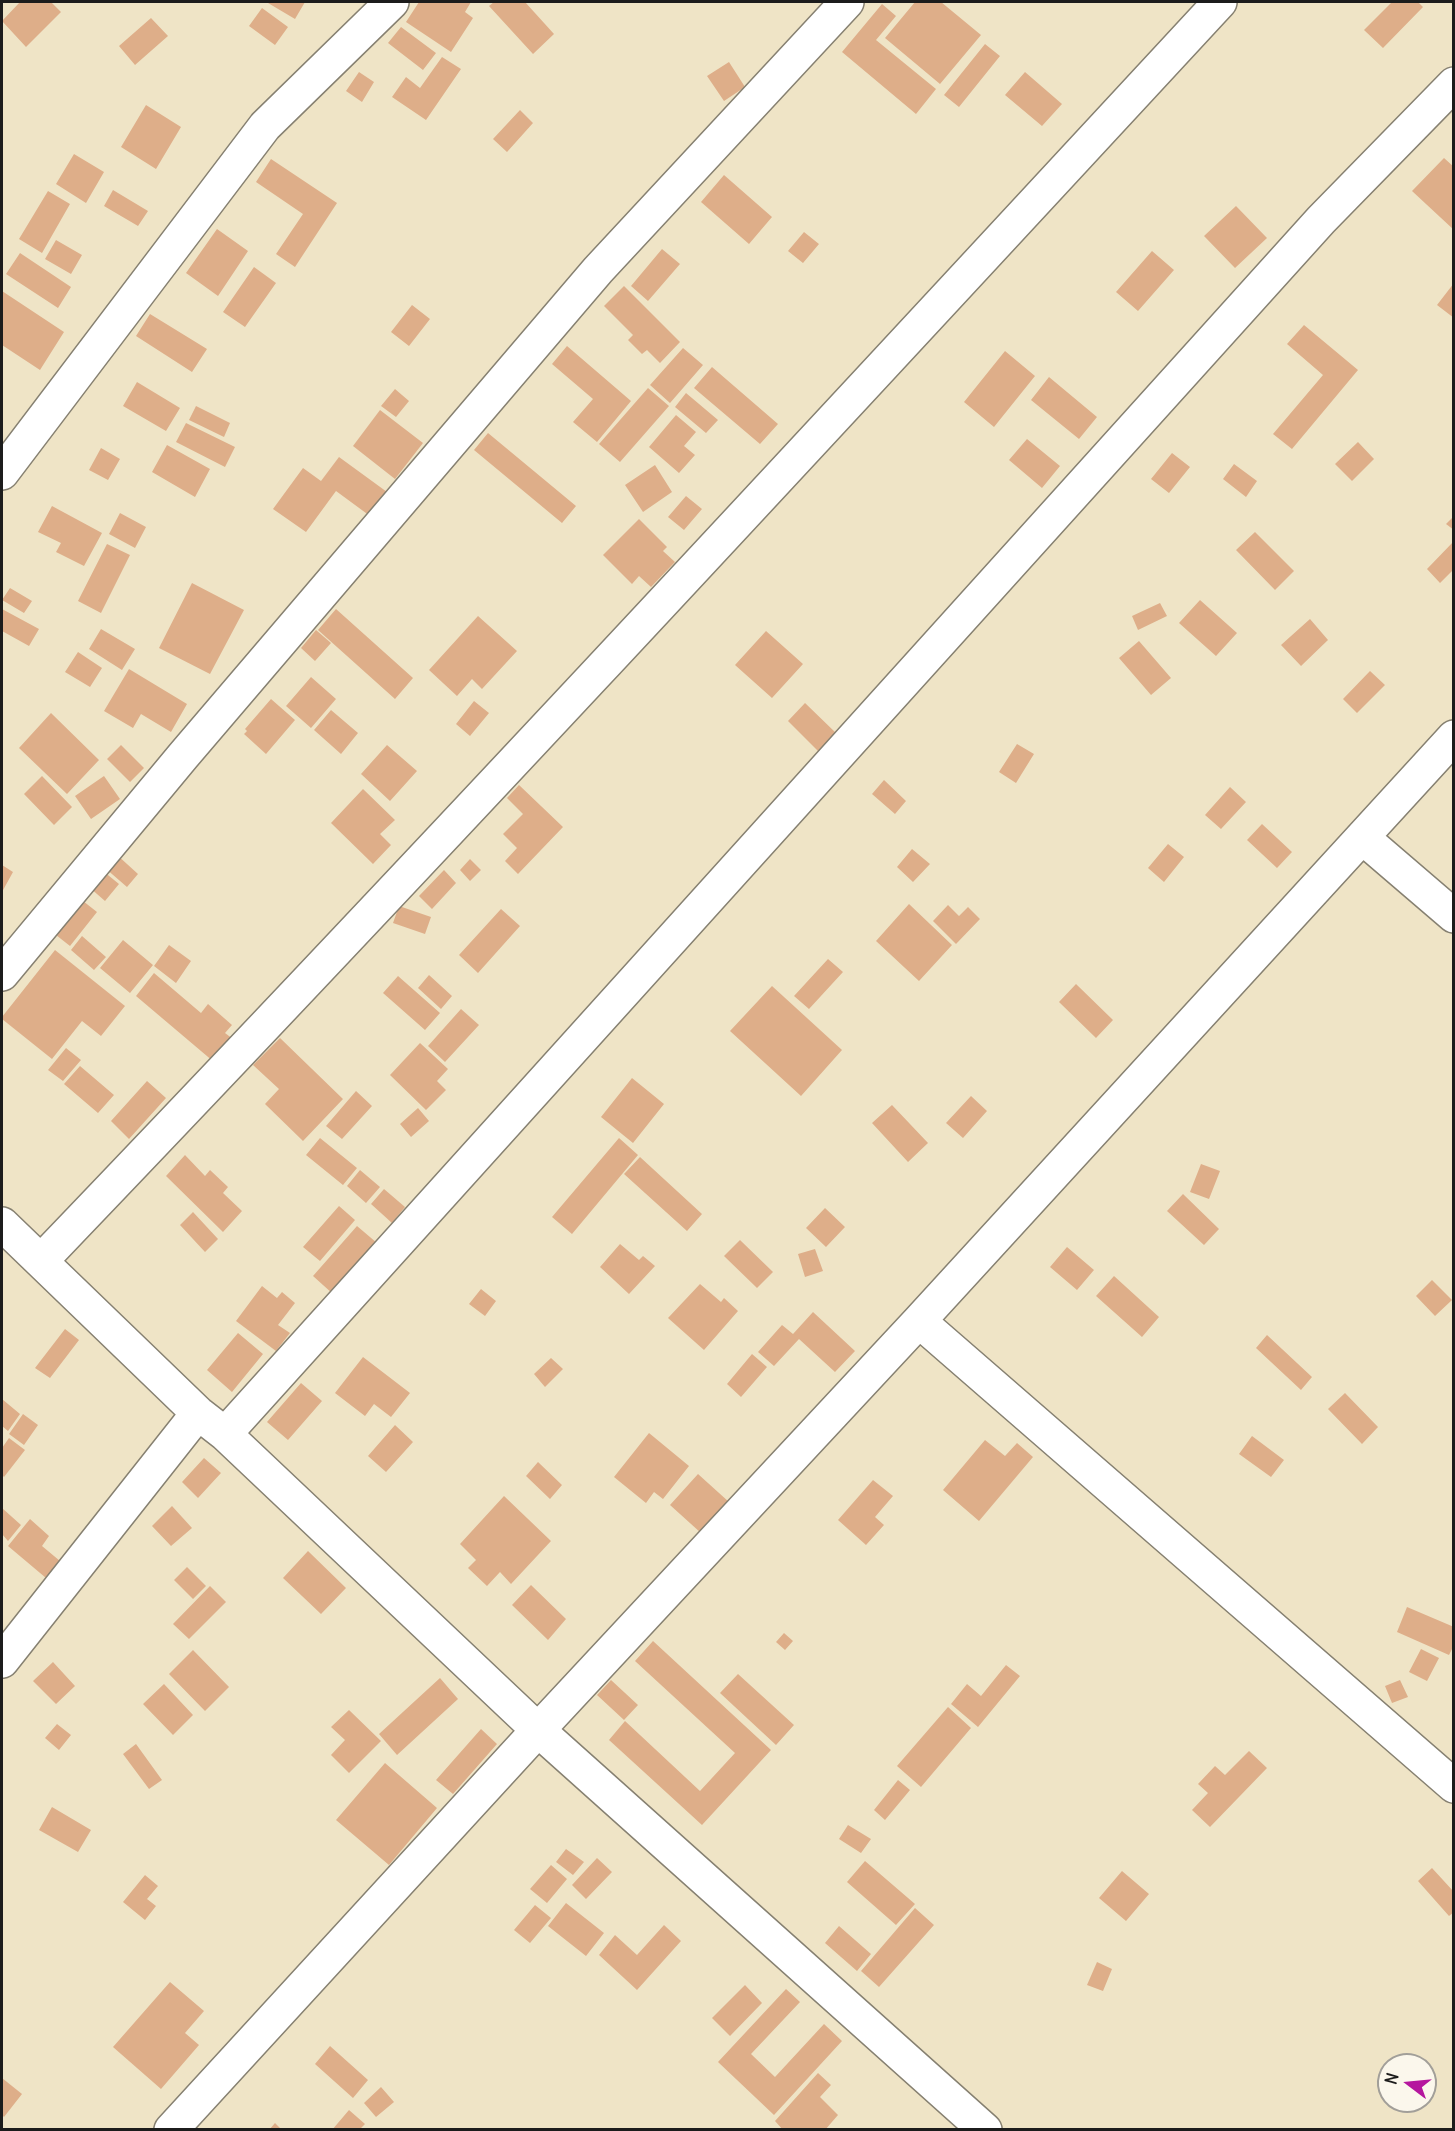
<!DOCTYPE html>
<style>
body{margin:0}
#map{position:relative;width:1455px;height:2131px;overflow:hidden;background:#efe4c6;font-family:Delius,sans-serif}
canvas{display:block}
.frame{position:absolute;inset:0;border:3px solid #1c1c1c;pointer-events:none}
.north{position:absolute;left:1377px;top:2053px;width:60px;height:60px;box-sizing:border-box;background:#fbf7ec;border:2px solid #a29f99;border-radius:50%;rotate:286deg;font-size:16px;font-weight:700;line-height:24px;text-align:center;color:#1c1c1c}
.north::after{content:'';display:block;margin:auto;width:21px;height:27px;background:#b5179e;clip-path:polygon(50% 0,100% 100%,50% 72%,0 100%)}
</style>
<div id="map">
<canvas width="1455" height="2131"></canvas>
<div class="frame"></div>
<div class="north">N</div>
</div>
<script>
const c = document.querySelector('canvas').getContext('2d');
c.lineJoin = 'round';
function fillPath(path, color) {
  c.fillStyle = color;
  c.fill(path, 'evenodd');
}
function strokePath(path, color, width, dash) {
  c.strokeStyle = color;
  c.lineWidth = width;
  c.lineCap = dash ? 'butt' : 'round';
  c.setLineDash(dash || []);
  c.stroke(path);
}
const building = new Path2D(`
 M20 2H51L61 12 26 47 2 21Z
 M269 2H305L295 19 268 3Z
 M419 2H471L465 12 473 18 451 52 406 22Z
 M494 2H525L554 34 533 54 489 6Z
 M915 2H941L981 35 940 84 885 38Z
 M1392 2H1418L1423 7 1383 48 1364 30Z
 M882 4 896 16 876 40 936 89 916 114 842 52Z
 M262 8 288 27 275 45 249 26Z
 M151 18 168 36 135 65 119 46Z
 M401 27 436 53 423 70 388 43Z
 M985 44 1000 56 959 107 944 95Z
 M442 57 461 69 426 120 392 97 406 77 420 88Z
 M729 62 745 87 724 101 707 76Z
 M359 72 374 82 362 102 346 91Z
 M1025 72 1062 104 1042 126 1005 95Z
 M146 105 181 127 156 169 121 147Z
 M520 110 533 123 507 152 493 139Z
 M74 154 104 172 86 203 56 184Z
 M1444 158 1454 167V230L1412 191Z
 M271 159 337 203 295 267 276 254 303 214 256 182Z
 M724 175 772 217 749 244 701 202Z
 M113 190 148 211 138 226 104 206Z
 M48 191 70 204 42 253 19 239Z
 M1236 206 1267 238 1235 268 1204 236Z
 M217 229 248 251 218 296 186 273Z
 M804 232 819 244 803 263 788 251Z
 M56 240 82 255 71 274 45 259Z
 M662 249 680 264 648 301 631 286Z
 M1152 251 1174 270 1138 311 1116 292Z
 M20 253 71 287 58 308 6 274Z
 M254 267 276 283 245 327 223 312Z
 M1454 283V318L1437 305Z
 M624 286 680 342 660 363 647 350 642 354 628 340 633 335 604 306Z
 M2 291 64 332 40 370 2 345Z
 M412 305 430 319 409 346 391 332Z
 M150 314 207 349 192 372 136 336Z
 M1304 325 1358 370 1292 449 1273 434 1323 375 1287 344Z
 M567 346 631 401 597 442 573 422 593 399 552 364Z
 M683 348 703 365 670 403 650 385Z
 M1005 351 1035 376 994 427 964 402Z
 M712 367 778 424 760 444 694 388Z
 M1049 377 1097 417 1079 439 1031 400Z
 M137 382 180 408 166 431 123 406Z
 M648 388 669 406 620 462 599 444Z
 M395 389 409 401 396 417 381 406Z
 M686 393 718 420 706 433 675 407Z
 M196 406 230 423 224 437 189 420Z
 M380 410 423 443 395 479 353 446Z
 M676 415 696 432 684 446 695 455 679 473 649 447Z
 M186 423 235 447 225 467 176 442Z
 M488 433 576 506 562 523 474 450Z
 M1027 439 1060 466 1042 488 1009 460Z
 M1358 442 1374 459 1352 481 1335 464Z
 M167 445 210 469 195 497 152 472Z
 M101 448 120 459 108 480 89 470Z
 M1172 453 1190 467 1169 493 1151 479Z
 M339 457 387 492 370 516 336 491 306 532 273 509 303 468 321 481Z
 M1234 464 1257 481 1246 497 1223 479Z
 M655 465 672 492 643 512 625 485Z
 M686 496 702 509 684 530 668 517Z
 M52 506 102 533 84 566 56 552 61 543 38 532Z
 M120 513 146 527 135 548 109 534Z
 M1454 516V530L1446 524Z
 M639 519 667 547 663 551 675 562 651 587 639 576 632 584 603 555Z
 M1255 532 1294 571 1275 590 1236 550Z
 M1454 541V569L1440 583 1427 569Z
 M107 544 130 555 101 613 78 601Z
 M192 583 244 610 210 674 159 648Z
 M10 588 32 601 24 613 2 600Z
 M1200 600 1237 633 1216 656 1179 623Z
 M1160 603 1167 616 1138 630 1132 616Z
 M2 609 39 629 29 646 2 631Z
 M336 609 413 678 395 699 318 630Z
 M478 616 517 651 482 689 472 679 457 696 429 670Z
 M1310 619 1328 640 1301 666 1281 645Z
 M101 629 135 649 122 670 89 649Z
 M316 630 331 643 315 661 301 648Z
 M766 631 803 664 772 698 735 665Z
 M1139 641 1171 678 1151 695 1119 658Z
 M78 652 102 668 90 687 65 672Z
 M129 669 187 704 171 732 141 714 133 728 104 711Z
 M1370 671 1385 685 1357 713 1343 699Z
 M311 677 336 699 311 728 286 706Z
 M271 699 295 720 266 754 244 734 247 731 245 729Z
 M474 701 489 713 470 736 456 724Z
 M805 703 836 733 819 752 788 721Z
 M331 710 358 733 341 754 314 730Z
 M51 713 99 760 67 794 19 748Z
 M1017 744 1034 754 1016 783 999 772Z
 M121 745 144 768 130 782 107 759Z
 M387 745 417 771 390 801 361 774Z
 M42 776 72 807 54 825 24 794Z
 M104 776 120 799 91 819 75 796Z
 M884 780 906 801 895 814 872 794Z
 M519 785 563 827 518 874 505 861 517 848 503 834 523 814 507 798Z
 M1230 787 1246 802 1221 829 1205 815Z
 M363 789 395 820 380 834 391 845 373 864 331 823Z
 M1262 824 1292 852 1277 868 1247 840Z
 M1168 844 1184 857 1164 882 1148 868Z
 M912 849 930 864 913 882 897 867Z
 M116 854 138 874 127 887 105 868Z
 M470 859 481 870 470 881 460 870Z
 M2 865 13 872 2 892Z
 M444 870 456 883 432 909 419 896Z
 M103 871 119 884 105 901 89 887Z
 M83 901 97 912 70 946 56 935Z
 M909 904 952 945 919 981 876 941Z
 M948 905 959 916 968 907 980 919 956 944 933 921Z
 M399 906 431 917 425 934 393 923Z
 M501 909 520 926 478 973 459 955Z
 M82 936 106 957 94 970 71 950Z
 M123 940 153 965 130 993 100 968Z
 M169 945 191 961 176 983 154 966Z
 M55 950 125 1006 101 1036 82 1021 52 1059 2 1019V1017Z
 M828 959 843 972 809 1009 794 996Z
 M154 973 201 1013 208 1004 232 1025 225 1033 233 1039 214 1062 136 996Z
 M429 975 452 996 441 1009 418 988Z
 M398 976 440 1013 425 1030 383 993Z
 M1076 984 1113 1020 1096 1038 1059 1002Z
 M772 986 842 1050 801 1096 730 1031Z
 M461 1009 479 1025 445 1062 428 1046Z
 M280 1038 343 1099 303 1141 265 1104 279 1089 253 1065Z
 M420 1043 448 1069 437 1081 446 1090 426 1110 390 1075Z
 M66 1048 81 1060 63 1081 48 1070Z
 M80 1066 114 1095 98 1113 64 1084Z
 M632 1078 664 1104 633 1143 601 1117Z
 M147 1081 166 1098 129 1139 111 1121Z
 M356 1091 372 1106 342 1139 326 1126Z
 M971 1096 987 1111 963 1138 946 1123Z
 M892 1105 928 1143 908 1162 872 1123Z
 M418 1108 429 1121 411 1137 400 1124Z
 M320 1138 357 1168 343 1185 306 1155Z
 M619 1138 638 1155 572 1234 552 1217Z
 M185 1155 205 1176 210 1170 228 1187 223 1193 242 1211 223 1232 166 1176Z
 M640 1157 702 1214 687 1231 624 1174Z
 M1201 1164 1220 1171 1209 1199 1190 1192Z
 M360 1170 380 1187 366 1203 347 1186Z
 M384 1189 405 1207 392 1223 371 1204Z
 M1183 1194 1219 1229 1204 1245 1167 1211Z
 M339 1206 355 1220 320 1261 303 1247Z
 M825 1208 845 1227 826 1247 806 1228Z
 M193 1212 218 1239 205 1252 180 1225Z
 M357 1226 377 1243 333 1294 313 1276Z
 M740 1240 773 1272 757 1288 724 1256Z
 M620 1244 639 1260 643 1256 655 1266 629 1294 600 1267Z
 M1067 1247 1094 1270 1077 1290 1050 1267Z
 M815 1249 823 1271 805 1277 798 1254Z
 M1114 1276 1159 1317 1142 1337 1096 1296Z
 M1432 1280 1452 1300 1435 1316 1416 1296Z
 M700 1284 721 1302 724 1298 738 1311 704 1350 668 1318Z
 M262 1286 277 1298 282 1292 295 1303 278 1325 290 1333 276 1351 236 1321Z
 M481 1289 496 1301 485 1316 469 1304Z
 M813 1312 855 1351 835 1372 799 1339 774 1366 758 1352 782 1325 793 1334Z
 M65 1329 79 1340 50 1378 35 1368Z
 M238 1333 263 1354 232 1392 207 1370Z
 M1267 1335 1312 1377 1301 1390 1256 1348Z
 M752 1354 767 1367 741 1397 727 1384Z
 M363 1357 410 1393 391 1417 374 1404 365 1416 335 1393Z
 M551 1358 563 1369 545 1387 534 1374Z
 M301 1383 322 1401 288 1440 267 1422Z
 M1345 1393 1378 1427 1362 1444 1328 1409Z
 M2 1399 20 1414 8 1431 2 1426Z
 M23 1414 38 1425 24 1445 9 1434Z
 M395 1425 413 1442 386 1472 368 1456Z
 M649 1433 689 1466 663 1499 654 1492 646 1503 614 1477Z
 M1252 1436 1284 1460 1271 1477 1239 1454Z
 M9 1438 25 1450 4 1477 2 1475V1448Z
 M985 1440 1005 1456 1017 1443 1033 1457 979 1521 943 1490Z
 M204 1458 221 1473 198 1498 182 1482Z
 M538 1462 562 1485 550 1499 526 1476Z
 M698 1474 729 1502 701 1533 670 1505Z
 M873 1480 893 1496 875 1517 884 1525 866 1545 838 1520Z
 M504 1496 551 1541 511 1584 500 1572 487 1586 468 1568 476 1560 460 1544Z
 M172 1506 192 1528 171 1546 152 1526Z
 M2 1508 21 1525 8 1541 2 1534Z
 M30 1519 49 1536 42 1546 60 1561 46 1578 8 1546Z
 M308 1551 346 1588 321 1614 283 1578Z
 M187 1567 206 1586 193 1599 174 1580Z
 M531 1585 566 1619 548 1640 512 1605Z
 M210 1586 226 1602 189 1639 173 1624Z
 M1407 1607 1454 1627V1645L1449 1655 1397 1632Z
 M784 1633 793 1641 785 1650 776 1642Z
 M653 1641 771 1750 702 1825 609 1740 625 1721 700 1791 735 1753 635 1661Z
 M1421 1649 1439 1658 1427 1681 1409 1672Z
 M193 1650 229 1687 205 1711 169 1674Z
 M53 1662 75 1686 56 1704 33 1681Z
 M1006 1665 1020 1676 978 1727 951 1704 967 1684 981 1696Z
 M738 1674 794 1725 776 1745 720 1693Z
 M440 1678 458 1699 397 1755 379 1734Z
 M611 1680 638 1705 624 1720 597 1695Z
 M1400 1680 1408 1697 1392 1703 1385 1686Z
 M164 1684 193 1715 173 1735 143 1704Z
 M948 1707 971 1728 921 1787 897 1766Z
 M349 1710 381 1741 349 1773 331 1755 345 1740 331 1727Z
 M57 1724 71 1735 59 1750 45 1738Z
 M481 1729 497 1744 453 1794 436 1780Z
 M136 1744 162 1780 149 1789 123 1754Z
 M1249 1751 1267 1768 1210 1827 1192 1810 1208 1793 1198 1784 1215 1766 1225 1775Z
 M385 1763 437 1808 389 1865 336 1820Z
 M898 1780 910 1790 885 1820 874 1810Z
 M52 1807 91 1830 78 1852 39 1830Z
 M848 1825 871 1839 861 1853 839 1839Z
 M566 1849 584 1862 573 1875 556 1862Z
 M597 1858 612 1872 586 1899 572 1885Z
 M865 1861 915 1904 896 1925 847 1882Z
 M551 1865 567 1879 547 1903 530 1889Z
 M1432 1868 1454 1892V1912L1449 1916 1418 1881Z
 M1122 1871 1149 1894 1126 1921 1099 1898Z
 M145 1875 158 1886 147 1899 156 1906 145 1920 123 1902Z
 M566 1903 604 1933 586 1956 548 1926Z
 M535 1905 551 1918 530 1943 514 1930Z
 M915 1908 934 1925 879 1987 861 1971Z
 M664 1925 681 1941 637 1990 599 1955 615 1935 637 1955Z
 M839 1926 871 1954 857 1971 825 1943Z
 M1097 1962 1112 1969 1103 1991 1087 1985Z
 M170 1982 204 2011 185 2033 199 2045 161 2089 113 2047Z
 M745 1985 762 2003 730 2036 712 2018Z
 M786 1989 800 2002 751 2054 775 2077 824 2024 842 2041 774 2115 718 2062Z
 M330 2046 368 2080 353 2098 315 2064Z
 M818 2073 831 2085 820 2097 838 2115 825 2130H783L775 2121Z
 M2 2078 22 2094 4 2117 2 2115Z
 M381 2087 394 2102 376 2117 364 2103Z
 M349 2110 365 2124 359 2130H332Z
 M275 2123 282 2130H269Z`);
const minor = new Path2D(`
 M2 473 265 126 392 2
 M1363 838 1454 916
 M2 974 183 756 598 270 847 2
 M2 1224 198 1413 225 1434 538 1730 985 2130
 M41 1261C439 846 829 424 1220 2
 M919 1321 1454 1786
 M225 1434 1321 220 1454 84
 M2 1661 198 1413
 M171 2130 538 1730 919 1321 1454 737`);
fillPath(building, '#deae89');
strokePath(minor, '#868071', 36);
strokePath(minor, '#fff', 33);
</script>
